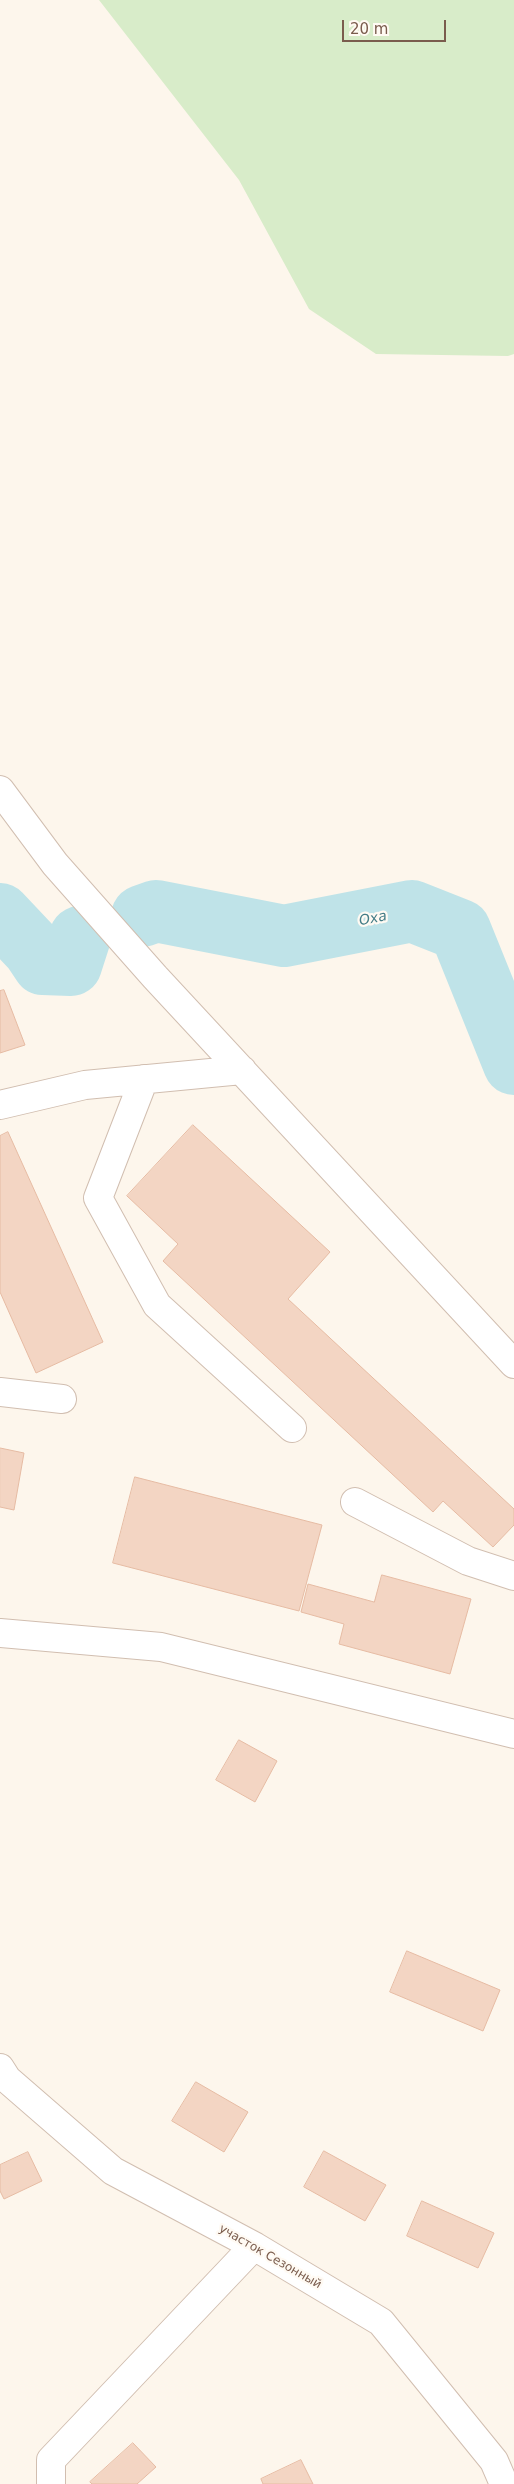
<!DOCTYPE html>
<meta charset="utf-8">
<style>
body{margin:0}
#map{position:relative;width:514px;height:2484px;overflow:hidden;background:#fdf6ec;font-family:"DejaVu Sans",sans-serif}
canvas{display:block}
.scale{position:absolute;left:342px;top:20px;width:104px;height:22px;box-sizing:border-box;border:2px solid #7a5c4d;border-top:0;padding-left:6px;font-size:15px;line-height:18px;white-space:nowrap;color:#7a5c4d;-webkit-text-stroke:4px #fffaf3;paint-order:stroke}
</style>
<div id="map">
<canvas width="514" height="2484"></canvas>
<div class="scale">20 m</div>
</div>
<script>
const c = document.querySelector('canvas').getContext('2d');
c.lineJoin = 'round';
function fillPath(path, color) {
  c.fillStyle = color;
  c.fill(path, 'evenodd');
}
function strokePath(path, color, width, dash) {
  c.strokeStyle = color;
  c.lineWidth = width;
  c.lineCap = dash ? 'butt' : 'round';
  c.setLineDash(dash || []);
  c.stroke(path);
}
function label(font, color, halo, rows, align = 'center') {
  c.font = font + ' "DejaVu Sans",sans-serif';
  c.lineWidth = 4.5;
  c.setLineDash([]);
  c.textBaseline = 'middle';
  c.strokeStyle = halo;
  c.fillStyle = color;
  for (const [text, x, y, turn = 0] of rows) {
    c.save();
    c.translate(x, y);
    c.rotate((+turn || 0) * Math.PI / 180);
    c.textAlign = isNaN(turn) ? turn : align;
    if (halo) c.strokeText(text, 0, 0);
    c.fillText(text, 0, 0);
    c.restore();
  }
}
const green = new Path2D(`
 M99 0H514V354L508 356 376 354 309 309 239 180Z`);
const river = new Path2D(`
 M0 914 33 949 43 964 71 965 80 937
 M142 916 156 911 284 936 412 911 460 930 514 1064`);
const building = new Path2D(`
 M4 990 25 1045 0 1053V991Z
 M193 1125 330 1252 288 1299 514 1509V1525L493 1547 443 1501 433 1512 163 1261 178 1244 127 1196Z
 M8 1132 103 1342 36 1373 0 1292V1136Z
 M0 1448 24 1453 14 1510 0 1507Z
 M135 1477 322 1525 299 1611 113 1563Z
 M382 1575 471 1599 450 1674 339 1644 344 1624 301 1612 308 1584 374 1602Z
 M239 1740 277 1761 255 1802 216 1780Z
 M407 1951 500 1990 483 2031 390 1992Z
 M196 2082 248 2112 224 2152 172 2121Z
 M324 2151 386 2185 365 2221 304 2187Z
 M28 2152 42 2181 4 2199 0 2191V2165Z
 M422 2201 494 2233 478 2268 407 2236Z
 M133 2443 156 2467 137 2484H92L90 2482Z
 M301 2460 313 2484H263L261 2479Z`);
const minor = new Path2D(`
 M0 790 55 864 155 977 514 1364
 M144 1079 98 1198 157 1305 292 1428
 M0 1105 85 1085 242 1070
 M0 1392 62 1399
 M355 1502 468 1561 514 1576
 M0 1633 161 1647 514 1734
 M0 2068 7 2079 113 2171 254 2246 381 2322 494 2461 504 2484
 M51 2484V2460L254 2246`);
const streetNames = [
 ["участок Сезонный",270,2257,30]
];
const waterNames = [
 ["Оха",373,919,-11]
];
fillPath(green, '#d8ecc9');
strokePath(river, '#bfe3e8', 62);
fillPath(building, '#f3d5c3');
strokePath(building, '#e6bba3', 1);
strokePath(minor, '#d1beb0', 30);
strokePath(minor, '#fff', 28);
label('12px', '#7a5c4d', '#fffaf3', streetNames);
label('italic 14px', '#437c86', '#fffaf3', waterNames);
</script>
